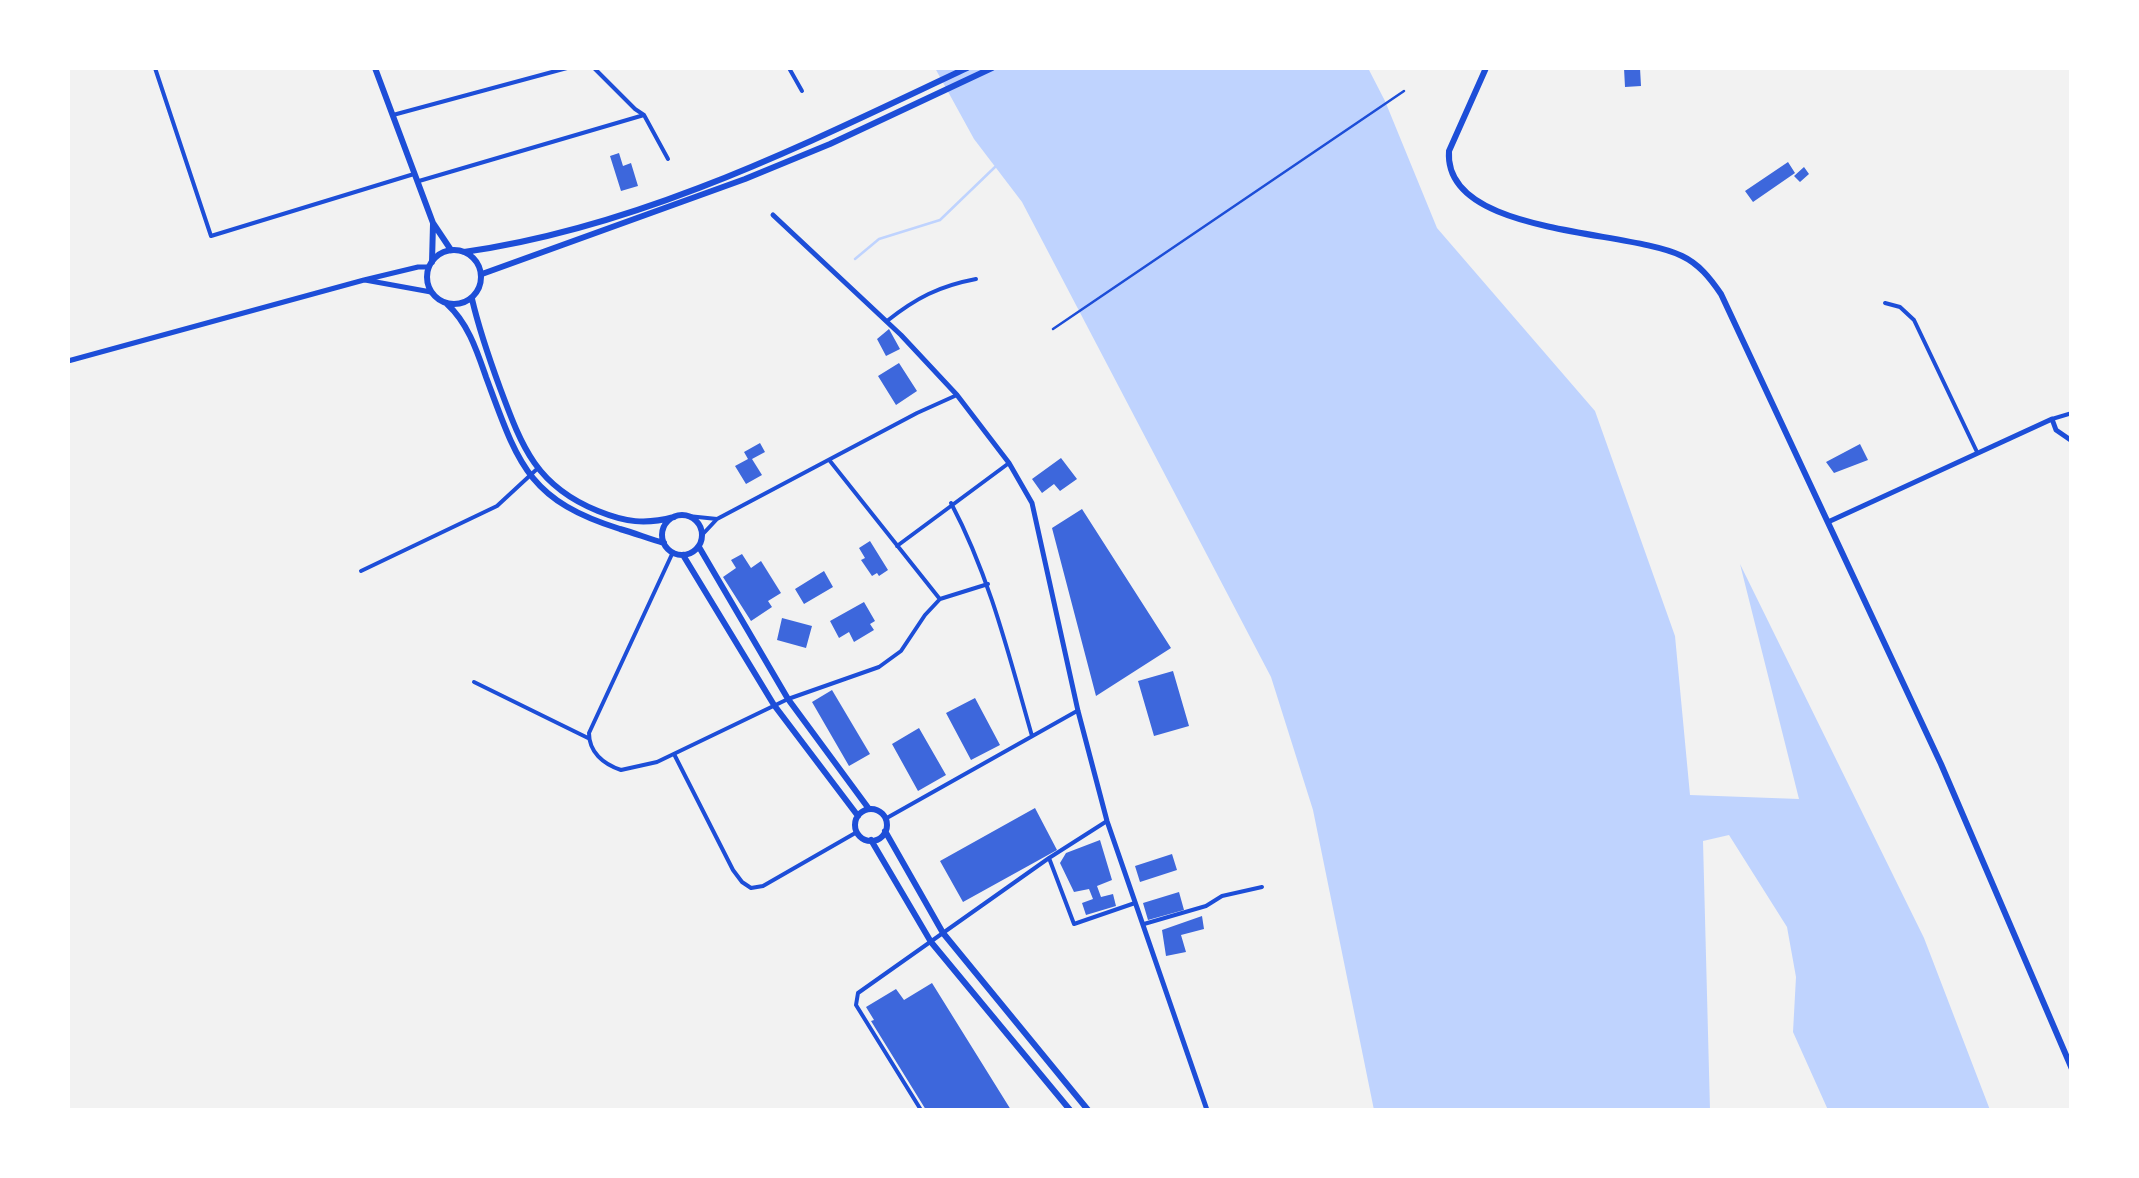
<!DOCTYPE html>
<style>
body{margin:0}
#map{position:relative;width:2139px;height:1178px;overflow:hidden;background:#f2f2f2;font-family:Bitter,serif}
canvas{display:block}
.frame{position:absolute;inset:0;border:70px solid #fff;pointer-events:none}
</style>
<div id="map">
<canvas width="2139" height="1178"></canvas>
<div class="frame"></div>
</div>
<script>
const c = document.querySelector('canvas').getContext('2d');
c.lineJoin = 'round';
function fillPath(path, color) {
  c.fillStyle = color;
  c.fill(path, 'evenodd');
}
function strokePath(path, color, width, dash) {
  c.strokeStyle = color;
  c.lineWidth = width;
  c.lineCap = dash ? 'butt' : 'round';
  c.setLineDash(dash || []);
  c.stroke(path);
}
const water = new Path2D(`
 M935 68H1368L1385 101 1437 228 1595 411 1675 636 1690 795 1799 799 1740 564 1924 938 1990 1110H1828L1793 1032 1796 977 1787 927 1729 835 1703 841 1710 1110H1374L1313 810 1271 677 1022 202 974 139Z`);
const stream = new Path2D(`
 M855 259 879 239 940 220 995 167`);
const building = new Path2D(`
 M1624 68H1640L1641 86 1625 87Z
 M619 153 623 166 631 163 638 186 621 191 610 156Z
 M1788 162 1795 173 1753 202 1745 191Z
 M1804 167 1809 174 1800 182 1794 176Z
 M889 329 900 349 886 356 877 339Z
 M899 363 917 391 896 405 878 376Z
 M760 443 765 452 752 459 762 475 746 484 735 466 748 459 744 452Z
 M1860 444 1868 460 1834 473 1826 462Z
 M1061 458 1077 479 1060 491 1054 484 1042 493 1032 479Z
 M1082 509 1171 648 1096 696 1052 528Z
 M870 541 888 570 879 576 877 573 872 576 861 560 865 558 859 548Z
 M742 554 751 568 761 561 781 593 768 601 772 607 751 621 723 577 736 568 731 560Z
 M824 571 833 587 804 604 795 589Z
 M864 602 875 621 870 624 874 630 854 642 849 632 839 638 830 621Z
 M782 618 812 626 806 648 777 640Z
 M1173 671 1189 726 1154 736 1138 681Z
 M832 690 870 754 849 766 812 702Z
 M975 698 1000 745 971 760 946 713Z
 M919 728 946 775 918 791 892 744Z
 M1035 808 1057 850 963 902 940 861Z
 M1100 840 1112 880 1097 886 1101 897 1113 894 1116 906 1086 915 1082 903 1093 899 1089 889 1074 892 1060 863 1066 853Z
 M1172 854 1177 870 1140 882 1135 866Z
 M1179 892 1184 910 1148 920 1143 903Z
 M1202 916 1204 929 1181 935 1186 952 1166 956 1162 930Z
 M932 983 1011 1110H926L871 1021 874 1020 866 1007 896 989 904 1000Z`);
const path = new Path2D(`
 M1053 329 1404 91`);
const minor = new Path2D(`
 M155 68 211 236 414 174
 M594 68 635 109 644 115 668 159
 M789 68 802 91
 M393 115 567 68
 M419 181 644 115
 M1885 303 1900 307 1914 320 1977 452
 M887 321C916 298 939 286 976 279
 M2052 419 2072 413
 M830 461 939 598
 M951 503C990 577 1009 656 1032 736
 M688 516 717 519
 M702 535 717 519 917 413 957 395
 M897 546 1009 463
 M673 552 589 733C589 752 603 764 621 770L657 762 788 699 879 667 901 651 925 615 940 599 988 584
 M361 571 497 506 537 469
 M474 682 588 738
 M674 754 733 870 742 882 751 888 763 886 857 832
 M885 819 1077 711
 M1049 858 1074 924 1135 903
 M1144 924 1206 906 1222 896 1262 887
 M921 1110 856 1005 858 993 1049 858 1107 821`);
const tertiary = new Path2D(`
 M773 215 901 335 957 395 1009 463 1032 503 1078 711 1107 821 1207 1110
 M1828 522 2052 419 2056 430 2072 441`);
const secondary = new Path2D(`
 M365 280 431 292
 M68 361 364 280 418 267H429`);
const primary = new Path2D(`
 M375 68 433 223 451 250
 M1486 68 1449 151C1443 236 1627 229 1682 256 1699 264 1710 278 1721 294L1941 764 2072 1069
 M432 262 433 224`);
const trunk = new Path2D(`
 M427 277a27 27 0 1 1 54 0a27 27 0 1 1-54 0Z
 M464 252C642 227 807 143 967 68
 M482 274 745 179 830 144 992 68
 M472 299C479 329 489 358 500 388 522 447 536 486 598 511 625 522 645 525 674 517
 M447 304C468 323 477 351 486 377 518 463 527 500 620 529 635 533 649 539 664 543
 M662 535a20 20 0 1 1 40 0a20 20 0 1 1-40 0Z
 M699 547 788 699 869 809
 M683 555 774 705 858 816
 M855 825a16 16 0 1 1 32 0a16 16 0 1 1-32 0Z
 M885 831 943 933 1088 1110
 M871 840 931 942 1070 1110`);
fillPath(water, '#bfd3fe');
strokePath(stream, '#bfd3fe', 2.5);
fillPath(building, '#3d67dc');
strokePath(path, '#1d4ed8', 2.5);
strokePath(minor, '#1d4ed8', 4);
strokePath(tertiary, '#1d4ed8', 5);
strokePath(secondary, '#1d4ed8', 5);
strokePath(primary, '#1d4ed8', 6);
strokePath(trunk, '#1d4ed8', 6);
</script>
